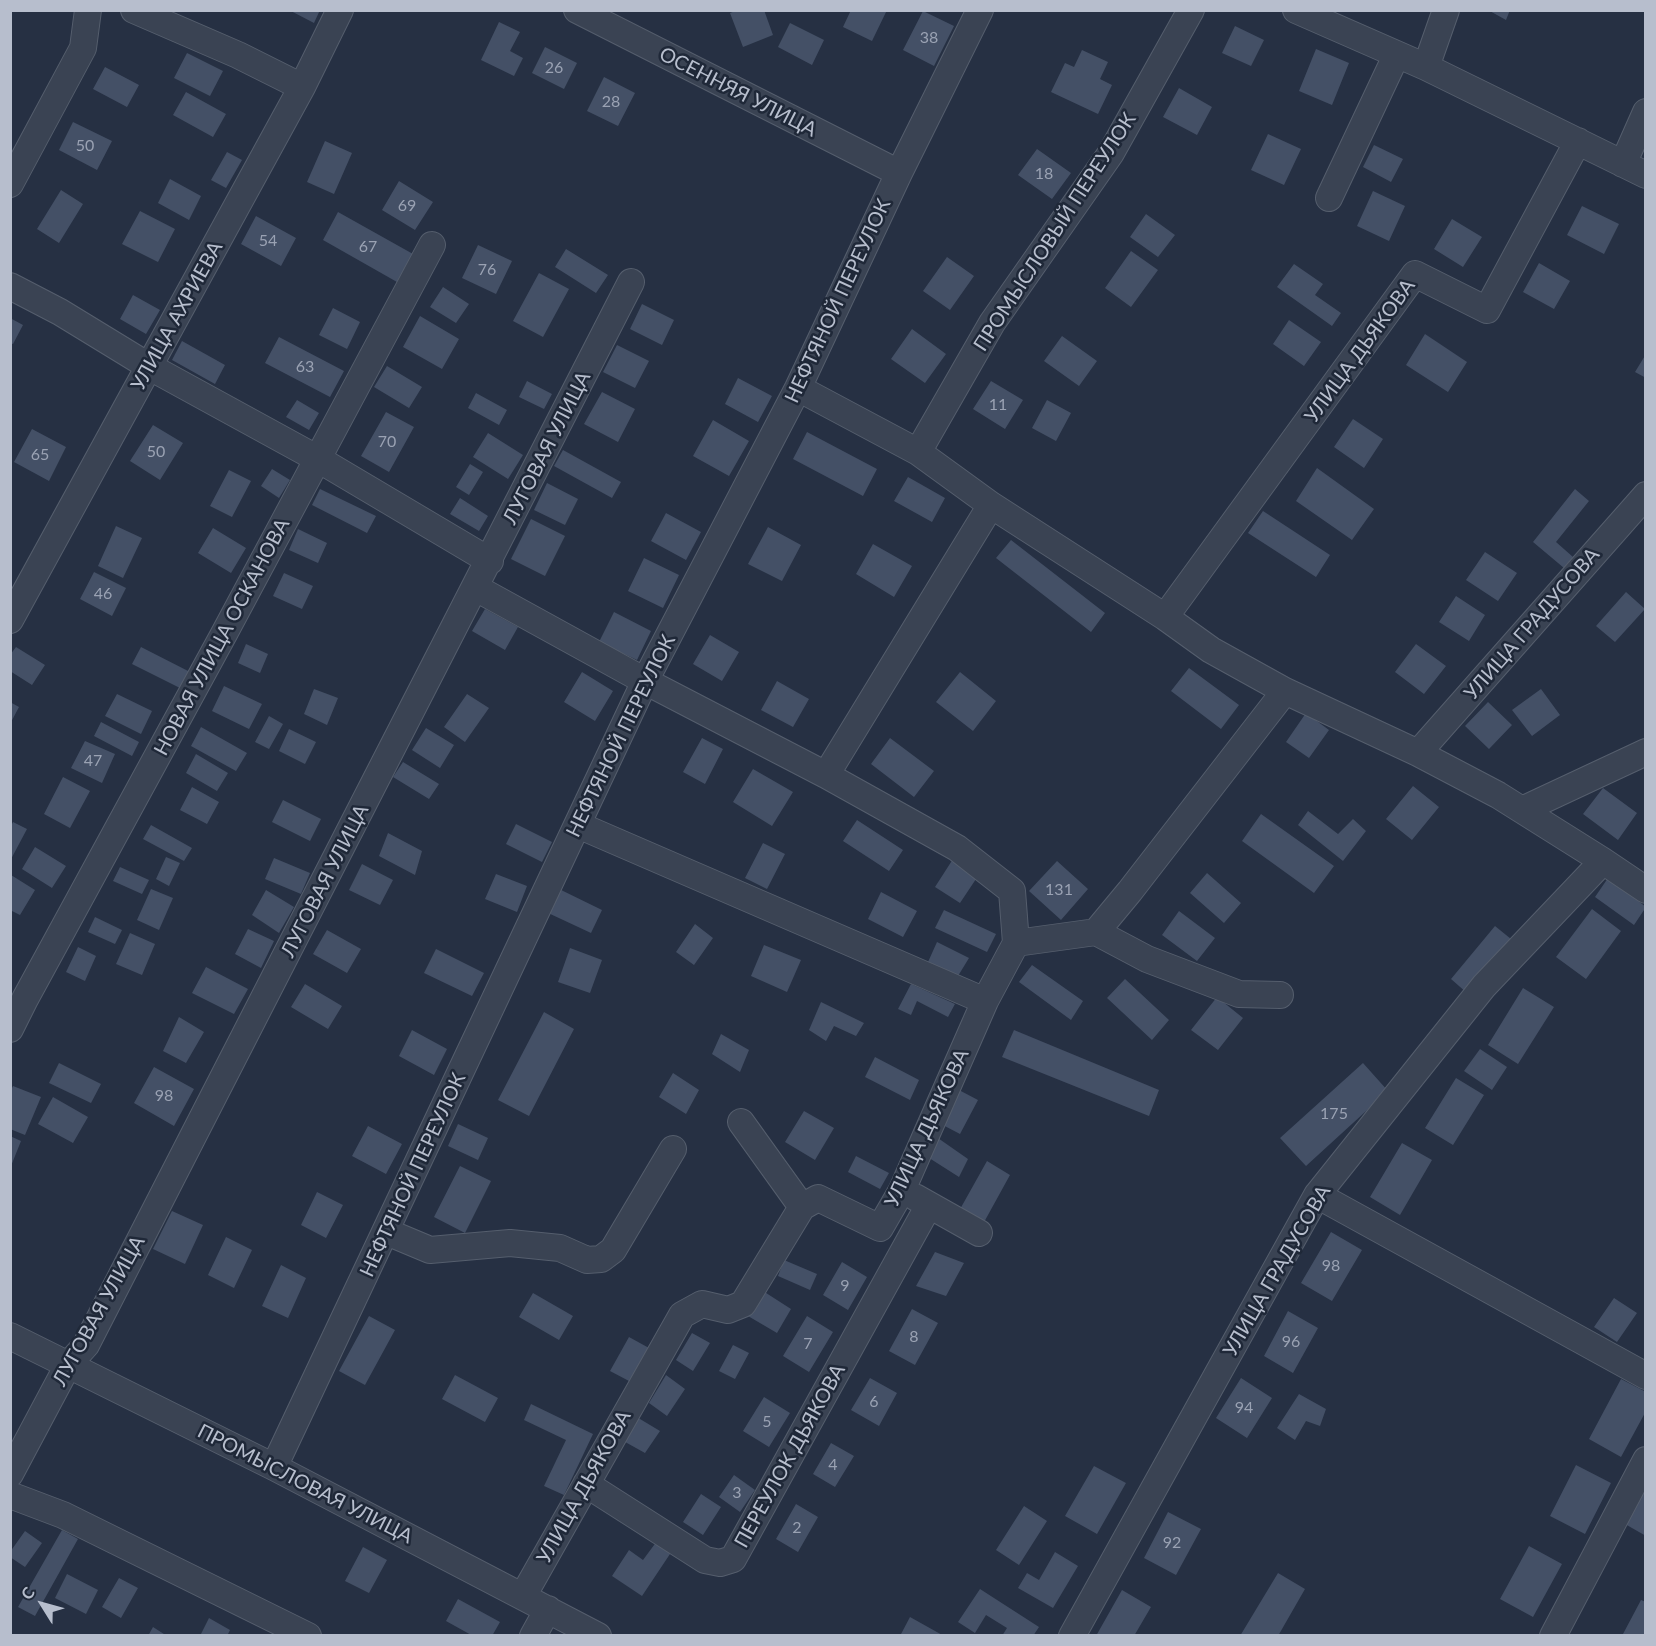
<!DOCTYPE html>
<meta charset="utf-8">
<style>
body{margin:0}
#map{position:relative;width:1656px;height:1646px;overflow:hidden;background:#263043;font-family:Lato,sans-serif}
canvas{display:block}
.frame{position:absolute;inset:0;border:12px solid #b7becd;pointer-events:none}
.north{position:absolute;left:12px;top:1574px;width:60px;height:60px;-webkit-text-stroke:4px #1f2838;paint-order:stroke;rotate:307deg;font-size:16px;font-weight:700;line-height:24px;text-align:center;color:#b7becd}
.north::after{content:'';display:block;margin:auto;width:21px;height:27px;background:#b7becd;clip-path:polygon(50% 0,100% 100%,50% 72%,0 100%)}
</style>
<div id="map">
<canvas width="1656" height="1646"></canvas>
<div class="frame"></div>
<div class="north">С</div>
</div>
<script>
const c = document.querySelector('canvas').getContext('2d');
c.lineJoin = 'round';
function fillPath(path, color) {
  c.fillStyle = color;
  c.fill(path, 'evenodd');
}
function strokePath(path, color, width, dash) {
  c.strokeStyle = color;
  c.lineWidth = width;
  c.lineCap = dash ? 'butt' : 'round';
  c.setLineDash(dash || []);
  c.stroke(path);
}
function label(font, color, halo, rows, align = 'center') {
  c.font = font + ' Lato,sans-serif';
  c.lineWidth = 5;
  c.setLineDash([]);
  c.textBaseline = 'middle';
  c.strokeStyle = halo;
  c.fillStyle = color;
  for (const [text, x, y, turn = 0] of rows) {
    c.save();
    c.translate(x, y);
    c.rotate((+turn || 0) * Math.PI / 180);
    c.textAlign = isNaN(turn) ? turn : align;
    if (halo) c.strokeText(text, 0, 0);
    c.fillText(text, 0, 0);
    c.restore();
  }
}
const building = new Path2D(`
 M289 10H320L314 23Z
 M738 10H764L773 35 743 47 730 13Z
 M851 10H887L872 41 843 27Z
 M1488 10H1510L1506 20Z
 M923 11 954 26 934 66 903 50Z
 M499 22 520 32 510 51 523 58 514 76 481 60Z
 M790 23 824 40 812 65 778 47Z
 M1235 26 1264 40 1251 66 1222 53Z
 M545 47 577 63 564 89 532 73Z
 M1316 49 1349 63 1332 105 1299 91Z
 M1082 50 1108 62 1100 79 1112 85 1098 114 1051 92 1065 63 1074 67Z
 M187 53 223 71 210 96 174 78Z
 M105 67 139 85 127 107 93 89Z
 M604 77 635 93 618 126 587 111Z
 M1179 88 1212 107 1197 135 1163 117Z
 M186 92 226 114 213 137 173 115Z
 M73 122 112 141 97 170 59 150Z
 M1268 134 1301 149 1284 185 1251 170Z
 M325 141 352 153 334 194 307 182Z
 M1374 145 1403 159 1391 182 1363 167Z
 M1037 149 1071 173 1052 199 1018 175Z
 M227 152 242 160 226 188 211 180Z
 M170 179 201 196 189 220 158 203Z
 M399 181 433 202 415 230 382 210Z
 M61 190 83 204 59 243 37 229Z
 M1373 191 1405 206 1389 241 1357 226Z
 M1582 206 1619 224 1604 254 1567 235Z
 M140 211 175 229 158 262 122 244Z
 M338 212 413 254 397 282 323 240Z
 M1146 214 1175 235 1158 257 1130 237Z
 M256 216 296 238 281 266 241 244Z
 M1452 219 1482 237 1463 267 1434 249Z
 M478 245 512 261 496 294 462 278Z
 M566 249 608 275 596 293 555 267Z
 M1131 251 1158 270 1131 307 1105 288Z
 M947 257 974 276 950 310 923 291Z
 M1539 263 1570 281 1554 309 1523 292Z
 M1294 264 1323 284 1315 295 1341 313 1332 326 1277 287Z
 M539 273 569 289 543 337 513 321Z
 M443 287 469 304 456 323 430 307Z
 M133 295 160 310 146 334 120 319Z
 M642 304 674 320 662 345 630 329Z
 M333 308 360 322 347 349 319 335Z
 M420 316 459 339 442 369 403 347Z
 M10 318 23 325 13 344 10 343Z
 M1289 320 1321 342 1304 366 1273 344Z
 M912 329 946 354 925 383 891 359Z
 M1425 334 1467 362 1448 392 1406 365Z
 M1062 336 1097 361 1079 386 1044 361Z
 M279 337 344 371 330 397 265 363Z
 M182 341 225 365 215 384 172 360Z
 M617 345 649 361 635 388 603 372Z
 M1646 354V378L1635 372Z
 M387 366 422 387 409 408 374 387Z
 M738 378 772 396 758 422 725 404Z
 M527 381 552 394 544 409 519 397Z
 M991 381 1023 400 1005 429 973 409Z
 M602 392 635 409 618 442 584 424Z
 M476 393 507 410 499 425 468 408Z
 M297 400 319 413 309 430 286 417Z
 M1047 400 1071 413 1056 441 1032 428Z
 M386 412 414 427 389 472 361 456Z
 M1353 419 1383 439 1364 468 1334 447Z
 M713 420 749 441 729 476 693 456Z
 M153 425 183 443 160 480 130 461Z
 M32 429 66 447 49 481 14 462Z
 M807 432 877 469 863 496 793 459Z
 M488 433 523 455 508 479 473 457Z
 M563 450 621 482 612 498 554 466Z
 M470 464 483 472 469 495 456 487Z
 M1317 468 1374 509 1352 540 1296 501Z
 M272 469 290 480 279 498 261 486Z
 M229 470 251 481 232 517 210 506Z
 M908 477 945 498 932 522 894 501Z
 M547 483 578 499 565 525 534 510Z
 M320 489 376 516 367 533 312 505Z
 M1575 489 1589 501 1556 542 1573 557 1564 568 1533 542Z
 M460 498 488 516 479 531 450 514Z
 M1263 511 1330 555 1316 577 1248 533Z
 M666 513 701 532 686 560 651 541Z
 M531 519 565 536 545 576 511 559Z
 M116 526 142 538 123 578 98 566Z
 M768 527 801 545 782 581 748 564Z
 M213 528 246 548 231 573 198 553Z
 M298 529 327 543 318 563 289 550Z
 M1011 540 1105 613 1091 632 996 558Z
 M873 544 912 566 894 597 856 574Z
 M1485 552 1517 573 1498 601 1466 580Z
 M644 558 679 575 663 608 628 591Z
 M94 572 126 588 112 616 80 599Z
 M284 573 313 586 302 609 273 596Z
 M1626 592 1645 609 1615 642 1596 626Z
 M1456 596 1485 615 1469 641 1439 622Z
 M485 609 518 627 505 650 472 631Z
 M614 612 651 631 637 660 599 642Z
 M710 635 739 652 722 681 693 664Z
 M246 644 268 654 260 673 238 663Z
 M1416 644 1446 666 1424 694 1395 672Z
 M16 647 45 665 32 685 10 671V655Z
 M141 647 192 673 184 690 132 664Z
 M1189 668 1239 705 1221 729 1171 691Z
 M582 672 613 691 595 721 564 702Z
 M960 672 996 701 973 731 936 702Z
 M777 681 809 699 793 727 761 710Z
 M224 686 262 704 249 729 212 711Z
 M314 689 338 698 327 725 304 714Z
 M1541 689 1560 715 1532 736 1512 710Z
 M117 694 152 711 141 734 105 716Z
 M467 694 489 708 465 742 444 727Z
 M10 702 19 707 10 724Z
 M1488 702 1512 725 1489 749 1465 726Z
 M1306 713 1329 730 1309 758 1286 742Z
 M269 716 283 724 269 749 255 742Z
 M101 722 139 742 132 756 94 736Z
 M201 727 247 753 236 771 191 746Z
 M426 728 454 745 440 768 412 750Z
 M289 729 316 742 305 764 279 751Z
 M702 738 723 749 705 784 683 772Z
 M890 738 934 771 914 797 871 764Z
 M85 741 115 754 102 783 71 768Z
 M196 754 228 773 217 791 186 773Z
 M403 762 439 784 429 799 393 777Z
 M753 769 793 792 772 826 733 802Z
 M63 777 90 791 70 828 44 814Z
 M1413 786 1439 807 1412 840 1386 819Z
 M192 787 219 802 207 824 180 810Z
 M1603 788 1637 813 1618 840 1583 814Z
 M283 800 321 819 310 841 272 822Z
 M1308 811 1338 834 1353 819 1366 831 1343 861 1298 825Z
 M1261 814 1334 866 1314 893 1242 841Z
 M857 820 903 850 889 871 843 841Z
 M13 822 27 829 10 861V828Z
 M516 824 552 842 542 862 506 844Z
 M151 825 192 848 184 861 143 839Z
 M388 833 422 851 415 875 379 856Z
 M763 843 785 854 767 889 745 878Z
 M35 847 66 866 52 888 22 869Z
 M166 857 180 863 169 886 156 879Z
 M274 858 310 873 301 894 265 879Z
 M953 859 978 876 960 903 935 887Z
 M1057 861 1088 889 1061 920 1029 891Z
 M362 864 393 880 380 905 349 890Z
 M120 867 149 880 142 894 113 881Z
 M1207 873 1241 903 1224 923 1190 893Z
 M496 874 527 886 517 912 485 899Z
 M11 875 35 890 20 915 10 910Z
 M1608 878 1646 907 1634 925 1595 897Z
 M557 888 602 910 591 933 546 912Z
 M151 889 173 898 159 930 137 920Z
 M266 890 294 907 279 933 252 915Z
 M881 892 917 911 903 937 868 919Z
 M1592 909 1621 931 1586 979 1556 957Z
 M944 910 996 934 987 952 935 928Z
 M1179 911 1215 938 1197 961 1162 935Z
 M95 917 122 930 115 944 88 932Z
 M695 924 713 938 694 965 676 952Z
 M1495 926 1511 939 1467 993 1451 979Z
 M248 929 274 941 261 968 235 954Z
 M327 930 361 949 347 973 313 954Z
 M130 933 155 944 142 975 116 964Z
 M937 942 969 958 958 976 928 962Z
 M764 945 801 960 787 992 751 976Z
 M78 947 96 956 85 981 66 972Z
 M570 948 602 960 590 993 558 982Z
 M436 949 484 973 472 996 424 973Z
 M1032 965 1083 1001 1071 1020 1019 982Z
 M206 967 248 989 234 1014 192 993Z
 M1125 979 1169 1020 1152 1040 1107 998Z
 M305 984 342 1006 328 1029 291 1007Z
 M911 984 955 1004 948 1017 917 1001 911 1015 898 1009Z
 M1523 988 1554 1007 1518 1064 1488 1045Z
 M1217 997 1243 1018 1218 1050 1191 1030Z
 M821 1002 864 1023 856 1036 834 1026 826 1041 809 1030Z
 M544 1012 574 1029 529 1116 498 1100Z
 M179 1017 204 1032 186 1063 163 1051Z
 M412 1030 447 1049 434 1075 399 1056Z
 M1014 1030 1159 1090 1149 1116 1002 1057Z
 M721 1034 749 1050 740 1072 712 1054Z
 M1480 1049 1507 1067 1492 1090 1464 1071Z
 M875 1057 919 1080 910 1100 865 1077Z
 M59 1063 101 1084 91 1103 49 1083Z
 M1363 1063 1388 1091 1306 1166 1280 1138Z
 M154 1067 194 1089 174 1126 134 1103Z
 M673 1073 699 1090 686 1114 659 1097Z
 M1456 1078 1484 1095 1453 1145 1425 1128Z
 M13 1086 41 1097 25 1135 10 1129V1092Z
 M957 1089 978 1100 960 1134 939 1123Z
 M53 1097 88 1117 73 1143 38 1124Z
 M804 1111 834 1128 815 1160 785 1142Z
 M458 1124 488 1138 478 1160 448 1146Z
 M368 1126 402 1144 386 1174 352 1156Z
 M10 1136 21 1141 11 1166H10Z
 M935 1136 968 1159 959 1177 926 1156Z
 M1402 1143 1432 1160 1400 1215 1370 1197Z
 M856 1156 889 1173 880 1189 848 1172Z
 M987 1161 1010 1175 983 1224 959 1211Z
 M460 1166 491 1181 465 1233 434 1217Z
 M317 1192 343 1205 326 1238 301 1225Z
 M172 1211 203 1225 185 1264 153 1249Z
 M1331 1232 1362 1250 1332 1301 1301 1283Z
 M226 1237 252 1250 234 1288 208 1275Z
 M935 1252 964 1263 946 1296 916 1286Z
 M784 1260 817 1274 810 1290 778 1276Z
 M842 1262 867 1277 848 1310 823 1295Z
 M281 1265 306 1278 288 1318 262 1306Z
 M763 1291 791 1309 777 1333 748 1316Z
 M533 1293 573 1316 559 1340 519 1317Z
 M1614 1298 1637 1313 1617 1342 1594 1327Z
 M912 1309 938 1323 915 1365 889 1351Z
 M1288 1311 1318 1328 1293 1373 1264 1356Z
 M369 1316 395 1330 365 1385 339 1371Z
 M807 1316 833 1332 809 1372 783 1356Z
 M692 1333 710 1343 693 1371 676 1360Z
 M629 1337 649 1348 629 1381 610 1371Z
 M733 1345 749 1353 735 1379 719 1371Z
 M455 1375 498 1398 485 1422 442 1399Z
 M666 1375 685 1389 667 1416 649 1403Z
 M870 1378 897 1393 879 1426 851 1410Z
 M1241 1378 1272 1398 1247 1438 1216 1418Z
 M1621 1379 1646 1392V1411L1621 1457 1589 1439Z
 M1299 1394 1326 1409 1320 1426 1306 1421 1295 1440 1277 1428Z
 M764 1397 790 1413 769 1447 743 1431Z
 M531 1404 593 1434 564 1495 544 1486 566 1440 524 1420Z
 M635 1416 660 1431 645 1453 618 1438Z
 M831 1443 854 1456 835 1487 813 1474Z
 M1576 1465 1611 1483 1585 1534 1550 1516Z
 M1094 1466 1126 1483 1097 1534 1065 1516Z
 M734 1475 755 1490 740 1512 719 1497Z
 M1646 1486V1536L1625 1524Z
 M701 1494 721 1507 703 1535 683 1522Z
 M796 1504 818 1517 798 1552 776 1539Z
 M1024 1506 1047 1521 1019 1565 996 1550Z
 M1168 1512 1201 1529 1176 1575 1144 1558Z
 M62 1530 78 1539 35 1616 18 1607Z
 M25 1531 42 1543 25 1567 10 1557V1552Z
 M657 1541 672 1551 642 1596 612 1576 629 1550 643 1560Z
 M1529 1546 1562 1564 1533 1617 1500 1599Z
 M363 1547 387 1560 369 1593 345 1581Z
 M1055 1552 1078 1566 1053 1608 1018 1588 1027 1573 1039 1580Z
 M1278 1573 1305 1589 1278 1636H1240Z
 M67 1574 98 1590 86 1614 55 1598Z
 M119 1578 138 1588 121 1618 102 1607Z
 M980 1589 1039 1627 1033 1636H1002L1007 1628 986 1615 975 1633 958 1622Z
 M1122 1590 1151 1607 1134 1636H1096Z
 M458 1599 500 1622 492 1636H473L446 1621Z
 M1641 1600 1646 1602V1636H1626L1623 1634Z
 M910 1617 944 1636H900Z
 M209 1618 230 1630 227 1636H200Z
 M153 1627 167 1636H148Z`);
const minor = new Path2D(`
 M134 10 238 55 302 87
 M577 10 899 173
 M1296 10 1426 67 1646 175
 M1426 67 1446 10
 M1623 164 1646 112
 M10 184 83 48 88 10
 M1329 198 1396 56
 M10 286 60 312 150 367 318 459 490 561
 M798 388 918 452 991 505 1165 617 1211 650 1285 691 1418 753 1498 795 1603 861 1646 890
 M918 452 992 323 1111 153 1191 10
 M476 588 645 681 826 775 957 848 1012 891 1016 943
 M1165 617 1415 274 1487 310 1578 141
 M10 620 302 87 340 10
 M1418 753 1646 495
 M826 775 991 505
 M1522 810 1646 752
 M578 825 985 1001
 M1096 932 1147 959 1239 994 1280 995
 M10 1029 25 999 225 632 432 245
 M741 1122 802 1207
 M1317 1195 1646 1376
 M915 1197 979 1233
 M387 1232 430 1250 510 1243 560 1248 587 1260 601 1259 613 1250 673 1149
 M10 1336 274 1467 598 1636
 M274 1467 645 681 798 388 899 173 980 10
 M10 1474 68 1365 86 1345 631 282
 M586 1484 705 1560 720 1563 733 1559 929 1205
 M10 1495 63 1515 308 1636
 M523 1596 682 1315 702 1304 728 1310 743 1304 802 1207 818 1198 880 1228 902 1190 985 1001 1016 943 1096 932 1130 891 1285 691
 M533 1636 548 1609
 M1072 1636 1317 1195 1484 986 1603 861
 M1553 1636 1646 1460`);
const numberNames = [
 ["38",929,38],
 ["26",554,68],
 ["28",611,102],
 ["50",85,146],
 ["18",1044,174],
 ["69",407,206],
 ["54",268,241],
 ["67",368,247],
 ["76",487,270],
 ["63",305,367],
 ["11",998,405],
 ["70",387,442],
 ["50",156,452],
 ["65",40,455],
 ["46",103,594],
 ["47",93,761],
 ["131",1059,890],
 ["98",164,1096],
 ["175",1334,1114],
 ["98",1331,1266],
 ["9",845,1286],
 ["8",914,1337],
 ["96",1291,1342],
 ["7",808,1344],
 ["6",874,1402],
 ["94",1244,1408],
 ["5",767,1422],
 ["4",833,1465],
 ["3",737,1493],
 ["2",797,1528],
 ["92",1172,1543]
];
const streetNames = [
 ["ОСЕННЯЯ УЛИЦА",738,92,27],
 ["ПРОМЫСЛОВЫЙ ПЕРЕУЛОК",1055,232,-57],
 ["НЕФТЯНОЙ ПЕРЕУЛОК",838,301,-65],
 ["УЛИЦА АХРИЕВА",177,316,-61],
 ["УЛИЦА ДЬЯКОВА",1360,351,-54],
 ["ЛУГОВАЯ УЛИЦА",547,448,-63],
 ["УЛИЦА ГРАДУСОВА",1532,624,-49],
 ["НОВАЯ УЛИЦА ОСКАНОВА",222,637,-62],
 ["НЕФТЯНОЙ ПЕРЕУЛОК",621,736,-64],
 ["ЛУГОВАЯ УЛИЦА",325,881,-63],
 ["УЛИЦА ДЬЯКОВА",927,1128,-65],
 ["НЕФТЯНОЙ ПЕРЕУЛОК",413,1175,-65],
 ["УЛИЦА ГРАДУСОВА",1277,1271,-60],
 ["ЛУГОВАЯ УЛИЦА",99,1311,-61],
 ["ПЕРЕУЛОК ДЬЯКОВА",790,1456,-61],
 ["ПРОМЫСЛОВАЯ УЛИЦА",305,1484,27],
 ["УЛИЦА ДЬЯКОВА",584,1487,-61]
];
fillPath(building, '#445066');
strokePath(minor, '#555e6d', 28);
strokePath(minor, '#3a4353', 26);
label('16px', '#9aa2b3', null, numberNames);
label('20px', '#b7becd', '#1f2838', streetNames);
</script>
